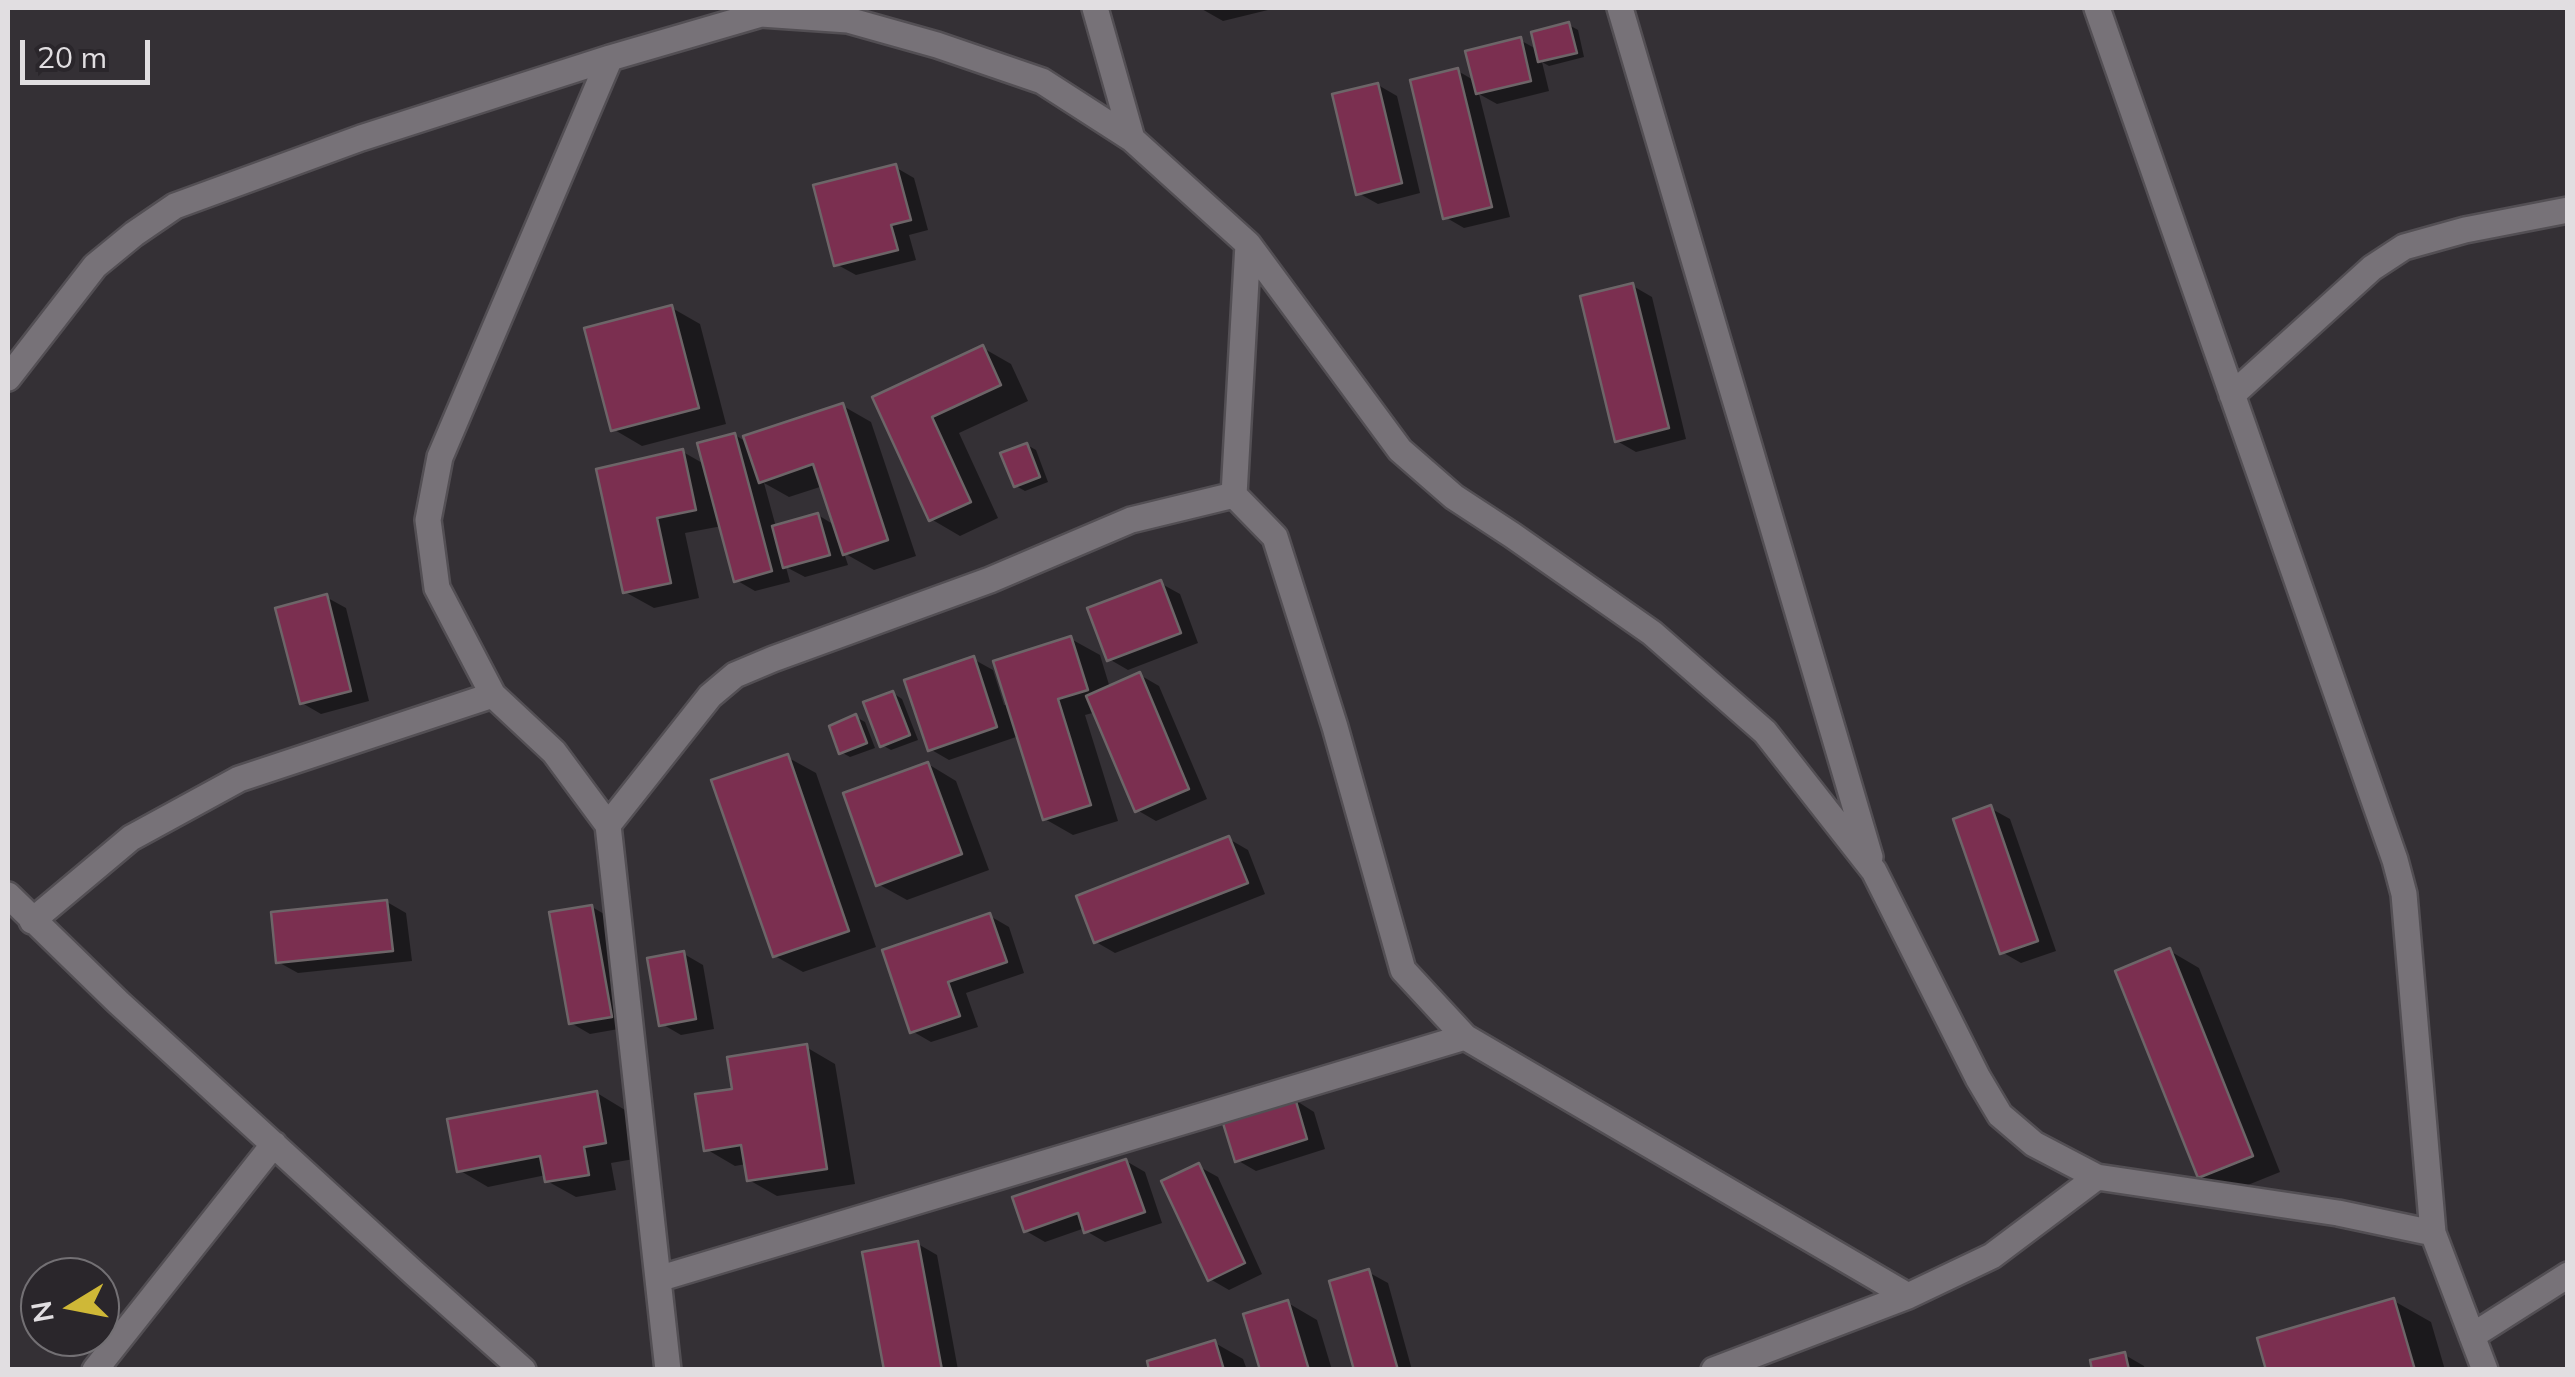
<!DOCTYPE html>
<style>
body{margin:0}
#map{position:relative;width:2575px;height:1377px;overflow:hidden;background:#343035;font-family:Mulish,sans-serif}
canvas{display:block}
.frame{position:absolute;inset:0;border:10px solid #e1dee1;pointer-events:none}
.north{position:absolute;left:20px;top:1257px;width:100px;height:100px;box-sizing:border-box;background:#2a262b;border:2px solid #737074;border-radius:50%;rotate:260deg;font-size:28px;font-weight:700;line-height:40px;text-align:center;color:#e1dee1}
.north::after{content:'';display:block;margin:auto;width:35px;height:45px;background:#cfb837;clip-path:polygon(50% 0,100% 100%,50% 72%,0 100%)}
.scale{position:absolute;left:20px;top:40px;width:130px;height:45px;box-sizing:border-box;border:5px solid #e1dee1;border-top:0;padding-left:12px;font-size:30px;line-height:35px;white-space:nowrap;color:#e1dee1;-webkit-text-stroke:8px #2a262b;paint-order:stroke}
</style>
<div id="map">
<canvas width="2575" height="1377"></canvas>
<div class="frame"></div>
<div class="north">N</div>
<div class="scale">20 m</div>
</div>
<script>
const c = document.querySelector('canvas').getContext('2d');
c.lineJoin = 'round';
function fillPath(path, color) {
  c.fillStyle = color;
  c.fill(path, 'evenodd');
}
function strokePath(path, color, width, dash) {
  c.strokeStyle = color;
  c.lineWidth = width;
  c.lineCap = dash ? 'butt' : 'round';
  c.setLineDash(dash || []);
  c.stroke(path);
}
const shadow = new Path2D(`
 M1200 8H1272V9L1223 21Z
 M1569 25 1578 30 1584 57 1549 66 1542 62 1549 91 1497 104 1479 94 1510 217 1464 228 1445 217 1458 71 1475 81 1520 40 1538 50Z
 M1378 85 1397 96 1420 193 1378 204 1358 193Z
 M895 167 914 178 928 230 909 235 916 260 856 275 836 264Z
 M1633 286 1652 297 1686 439 1636 452 1617 441Z
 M672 308 700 324 726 424 642 446 613 429Z
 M983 348 1011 364 1028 401 959 433 998 518 960 536 931 519 875 398Z
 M843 406 871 422 916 556 874 570 844 553 848 565 805 577 786 567 790 582 755 591 736 580 722 526 685 533 699 598 654 608 625 592 683 452 706 465 735 435 748 443ZM764 483 789 497 823 486 836 526 818 515 776 527Z
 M1027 445 1036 450 1048 482 1025 491 1016 486Z
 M1160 583 1180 594 1198 643 1128 670 1109 659Z
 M326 597 346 608 369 701 321 714 302 703Z
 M1071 639 1100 655 1110 688 1140 675 1159 686 1207 799 1156 821 1137 810 1096 712 1085 715 1118 821 1073 835 1045 819 1019 736 949 760 930 749 973 659 993 670 1004 705 1009 704Z
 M893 693 902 699 918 740 891 750 882 745Z
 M856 717 865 722 875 748 850 757 841 752Z
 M787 757 816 773 876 947 803 972 775 956Z
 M928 764 956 781 989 870 907 900 878 884Z
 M1990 808 2010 819 2056 951 2021 963 2002 952Z
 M1229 839 1248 850 1265 894 1115 953 1096 942Z
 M387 902 406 913 412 961 298 973 278 962Z
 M592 907 611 918 630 1027 590 1034 571 1023Z
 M990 916 1009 927 1024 973 966 993 978 1027 931 1042 912 1031Z
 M2170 951 2199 968 2280 1172 2228 1193 2200 1177Z
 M684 954 703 965 714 1029 681 1035 662 1024Z
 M806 1047 835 1064 855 1184 777 1196 749 1180 746 1164 735 1166 706 1149 734 1091Z
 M597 1093 625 1110 634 1159 611 1163 616 1190 576 1197 547 1181 546 1175 488 1187 459 1170Z
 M1295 1100 1314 1112 1325 1149 1256 1171 1237 1160Z
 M1126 1161 1145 1172 1162 1223 1105 1242 1086 1231 1085 1228 1045 1242 1026 1231Z
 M1198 1166 1218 1177 1262 1274 1229 1290 1210 1279Z
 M918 1244 937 1255 958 1370H887Z
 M1368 1272 1388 1283 1412 1370H1357Z
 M2394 1301 2431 1322 2445 1370H2268Z
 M1288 1303 1317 1320 1332 1370H1262Z
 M1215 1343 1243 1359 1247 1370H1152Z
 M2125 1355 2144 1366 2145 1370H2095Z`);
const building = new Path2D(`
 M1569 22 1577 53 1538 62 1531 32Z
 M1521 37 1531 81 1476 94 1465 51Z
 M1458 68 1492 207 1443 219 1410 80Z
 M1378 83 1402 183 1356 195 1332 94Z
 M896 164 911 220 891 225 898 250 834 266 813 185Z
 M1633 283 1669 428 1615 442 1580 296Z
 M672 305 699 408 611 431 584 328Z
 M983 345 1001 385 932 417 971 502 929 521 872 397Z
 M843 403 888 540 843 555 813 464 759 483 743 436Z
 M735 433 772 571 734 582 697 443Z
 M1027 443 1040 477 1014 487 1000 453Z
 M683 449 696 510 657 518 671 583 623 593 596 469Z
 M818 513 830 555 783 568 772 526Z
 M1161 580 1181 633 1107 661 1087 608Z
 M327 594 351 691 300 704 275 608Z
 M1071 636 1088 690 1058 699 1091 805 1043 820 993 661Z
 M974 656 997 727 928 751 904 680Z
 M1140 672 1189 789 1135 812 1086 696Z
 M893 691 910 735 880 747 863 702Z
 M856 714 867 743 839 754 829 726Z
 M788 754 849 931 773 957 711 780Z
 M928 762 962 854 876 886 843 793Z
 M1991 805 2038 941 2000 954 1953 819Z
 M1229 836 1248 883 1094 943 1076 896Z
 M387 900 393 951 276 963 271 912Z
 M592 905 612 1017 569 1024 549 912Z
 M990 913 1007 962 948 982 960 1016 910 1033 882 950Z
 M2170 948 2253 1156 2198 1178 2115 971Z
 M684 951 696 1019 659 1026 647 958Z
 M807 1044 827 1169 747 1181 741 1145 704 1151 695 1094 732 1089 727 1057Z
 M597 1091 606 1143 584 1147 589 1175 545 1182 540 1156 457 1172 447 1119Z
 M1295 1098 1307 1139 1235 1162 1222 1120Z
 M1126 1159 1145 1212 1084 1233 1078 1213 1024 1232 1012 1197Z
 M1199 1163 1245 1263 1208 1281 1161 1181Z
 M918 1241 942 1370H884L862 1252Z
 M1369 1269 1398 1370H1354L1329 1281Z
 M2394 1298 2415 1370H2266L2257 1338Z
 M1288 1300 1309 1370H1260L1243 1314Z
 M1215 1340 1224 1370H1149L1147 1361Z
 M2125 1352 2129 1370H2092L2090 1360Z`);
const minor = new Path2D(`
 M1095 8 1132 139
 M1620 8 1870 857
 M2097 8 2395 860 2404 894 2433 1233 2485 1370
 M610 58 440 457 428 520 437 588 493 695 554 752 608 825 668 1370
 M1248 244 1234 495 1275 537 1335 727 1403 970 1465 1037 1908 1296
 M8 378 95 266 134 234 175 206 361 138 610 58 761 14 848 20 937 45 1042 81 1132 139 1248 244 1400 450 1454 497 1512 535 1652 633 1765 732 1874 871 1978 1078 2000 1115 2034 1144 2097 1177 2338 1213 2433 1233
 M2232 395 2372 268 2404 247 2465 230 2568 210
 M608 825 710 696 735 675 773 659 990 580 1131 520 1234 495
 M8 895 118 1002 414 1273 523 1370
 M32 921 131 838 239 779 493 695
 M658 1279 1465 1037
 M2472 1336 2568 1275
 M95 1370 274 1144
 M1714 1370 1908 1296 1992 1256 2097 1177`);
fillPath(shadow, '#0007');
fillPath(building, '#7b2f50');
strokePath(building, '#6d6568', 2.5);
strokePath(minor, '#534f54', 30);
strokePath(minor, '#777278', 25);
</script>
